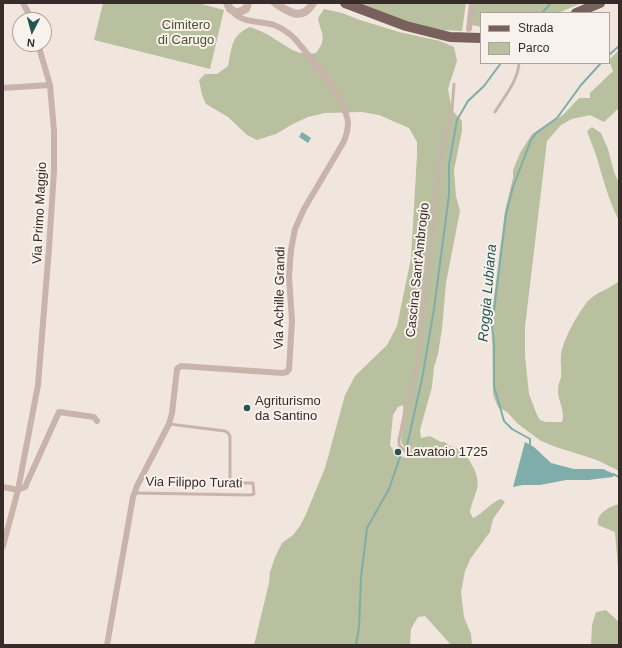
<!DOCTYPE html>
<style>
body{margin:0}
#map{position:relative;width:622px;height:648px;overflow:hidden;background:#f1e6de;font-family:Helvetica,sans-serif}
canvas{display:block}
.frame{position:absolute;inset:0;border:4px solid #372c2a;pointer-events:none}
.legend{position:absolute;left:480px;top:12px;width:130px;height:52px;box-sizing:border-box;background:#f9f1eb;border:1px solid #aba29e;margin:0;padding:5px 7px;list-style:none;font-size:12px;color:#372c2a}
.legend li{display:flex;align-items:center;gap:8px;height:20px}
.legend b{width:20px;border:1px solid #aba29e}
.north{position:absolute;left:12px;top:12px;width:40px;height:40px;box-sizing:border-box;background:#f9f1eb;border:1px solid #aba29e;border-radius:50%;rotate:186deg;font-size:11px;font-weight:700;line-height:16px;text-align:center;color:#372c2a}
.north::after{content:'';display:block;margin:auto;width:14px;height:18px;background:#215753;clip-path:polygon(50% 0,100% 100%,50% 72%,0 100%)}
</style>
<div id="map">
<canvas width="622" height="648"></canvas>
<div class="frame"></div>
<ul class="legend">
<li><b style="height:5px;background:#78615c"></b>Strada</li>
<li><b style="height:11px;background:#b9c09f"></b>Parco</li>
</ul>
<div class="north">N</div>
</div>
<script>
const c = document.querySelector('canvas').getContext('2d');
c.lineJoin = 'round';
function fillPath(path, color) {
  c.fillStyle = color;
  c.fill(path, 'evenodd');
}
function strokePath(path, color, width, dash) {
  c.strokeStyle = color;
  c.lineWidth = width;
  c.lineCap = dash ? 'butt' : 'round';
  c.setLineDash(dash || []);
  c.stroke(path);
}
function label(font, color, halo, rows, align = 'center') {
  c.font = font + ' Helvetica,sans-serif';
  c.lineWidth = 4;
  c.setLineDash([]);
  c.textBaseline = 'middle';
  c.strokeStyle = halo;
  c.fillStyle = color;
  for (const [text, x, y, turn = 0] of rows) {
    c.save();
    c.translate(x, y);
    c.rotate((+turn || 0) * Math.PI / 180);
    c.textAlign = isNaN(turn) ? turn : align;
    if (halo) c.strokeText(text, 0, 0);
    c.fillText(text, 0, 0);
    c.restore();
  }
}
const green = new Path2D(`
 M103 3H198L224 10 210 69 94 40Z
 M356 3H466L462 31 443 30 412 24Z
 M474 3H582L558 13H481V27L472 25Z
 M324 9 342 13 360 20 399 32 440 41 454 47 457 61 448 89 452 110 462 121V131L454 170 456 196 460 211 446 283 442 329 438 354 434 367 432 387 420 430 421 438 430 436 441 442H445C450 448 457 447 463 452 467 456 470 461 472 465 484 486 474 492 470 512L473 518C483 514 488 504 501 499L505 502 493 519 490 532 471 558 465 571 461 592 464 617 471 634 472 645H451L425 616 418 617 411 629 410 645H254L269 583 270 572 275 557 282 543 293 535 300 526 306 514 325 468 345 395 355 376 387 345 397 326 411 258 417 155V142L409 128 379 115 362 112 325 113 308 117 293 124 276 134 257 140 247 135 228 117 206 104 202 95 199 80 205 74H217L228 66C232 47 231 35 250 27 258 30 266 33 273 38 289 47 295 56 316 53 328 37 321 35 318 18ZM403 405C404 412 400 441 402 444 404 447 408 451 411 454L407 458 396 455 390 445 393 415 398 407Z
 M619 50V108L604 122 590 115 572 119 561 125 547 141 525 327V356L529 394 537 415 540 420 546 422H562C566 411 557 400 558 389 558 385 560 381 561 377 562 370 560 363 561 356 562 341 578 313 588 301 596 292 610 289 619 281V471L597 460 556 447 541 441 518 424 507 412 498 407 493 395 492 313 505 211 513 178V170L520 153 532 134 563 115 579 98H590V93L613 71 609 60Z
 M592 127 601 133 608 149 614 172 619 183V221C609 201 603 179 597 158 594 149 590 140 587 131Z
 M619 504V580L615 532 598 525C596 513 609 507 619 504Z
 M606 610 619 622V645H591L592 625 596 612Z`);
const water = new Path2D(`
 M302 132 311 138 308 143 299 137Z
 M525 442 534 447 551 463 574 469H603L614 474 613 477 588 480H566L540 485H523L513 487Z`);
const stream = new Path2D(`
 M542 13 551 3
 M609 55 619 46
 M530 445V439L512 429 504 421 494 386V344L492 326 506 214 513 187 531 140 536 133 557 118 581 85 601 63
 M406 450 422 379 434 309 449 195V164L457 120 468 101 484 86 501 63
 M613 474 619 477
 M356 645 359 627 361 577 367 528 389 489 400 457`);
const service = new Path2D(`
 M495 112C504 97 518 81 519 63
 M408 454 399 445V440L407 401 414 381 418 359 421 324 431 247 439 162 445 136 452 110 454 84
 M134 493 250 495 254 494 253 483H235L230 481V436L228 433 225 431 169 424`);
const minor = new Path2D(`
 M23 3 32 20
 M469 29 472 3
 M3 88 50 85
 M3 487 18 490 25 487 59 412 94 417 97 421
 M3 546 18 490 38 385 49 248 54 171V131L50 85 38 44
 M107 645 133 497 137 486 169 424 172 413 177 369 181 366 282 373 287 372 289 369 292 321 289 276 291 250 295 229 304 209 343 143C346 137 348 129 348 122 345 98 311 58 295 39 289 33 282 28 274 25 262 21 243 23 234 13`);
const tertiary = new Path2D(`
 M227 3 230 9 237 13 246 9 248 3
 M275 3C289 12 302 22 313 3`);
const primary = new Path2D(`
 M345 3 406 26 450 37 481 38
 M576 13 600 3`);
const markers = [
 [247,408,4,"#215753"],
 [398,452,4,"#215753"]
];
const parkNames = [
 ["Cimitero",186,25],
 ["di Carugo",186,40]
];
const streetNames = [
 ["Via Primo Maggio",40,213,-87],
 ["Cascina Sant'Ambrogio",418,270,-84],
 ["Via Achille Grandi",280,298,-89],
 ["Via Filippo Turati",194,483,1]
];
const poiNames = [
 ["Agriturismo",255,401],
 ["da Santino",255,416],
 ["Lavatoio 1725",406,452]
];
const waterNames = [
 ["Roggia Lubiana",488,293,-85]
];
fillPath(green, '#b9c09f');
fillPath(water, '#7fada9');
strokePath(stream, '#7fada9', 2);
strokePath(service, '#c9b4ab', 3);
strokePath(minor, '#c9b4ab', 6);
strokePath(tertiary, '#c9b4ab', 8);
strokePath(primary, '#78615c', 10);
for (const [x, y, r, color] of markers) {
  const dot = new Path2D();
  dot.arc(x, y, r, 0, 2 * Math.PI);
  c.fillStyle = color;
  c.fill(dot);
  strokePath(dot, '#f9f1eb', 1.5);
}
label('13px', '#4c542f', '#f9f1eb', parkNames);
label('13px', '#372c2a', '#f9f1eb', streetNames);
label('13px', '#372c2a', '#f9f1eb', poiNames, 'left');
label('italic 14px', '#215753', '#f9f1eb', waterNames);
</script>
